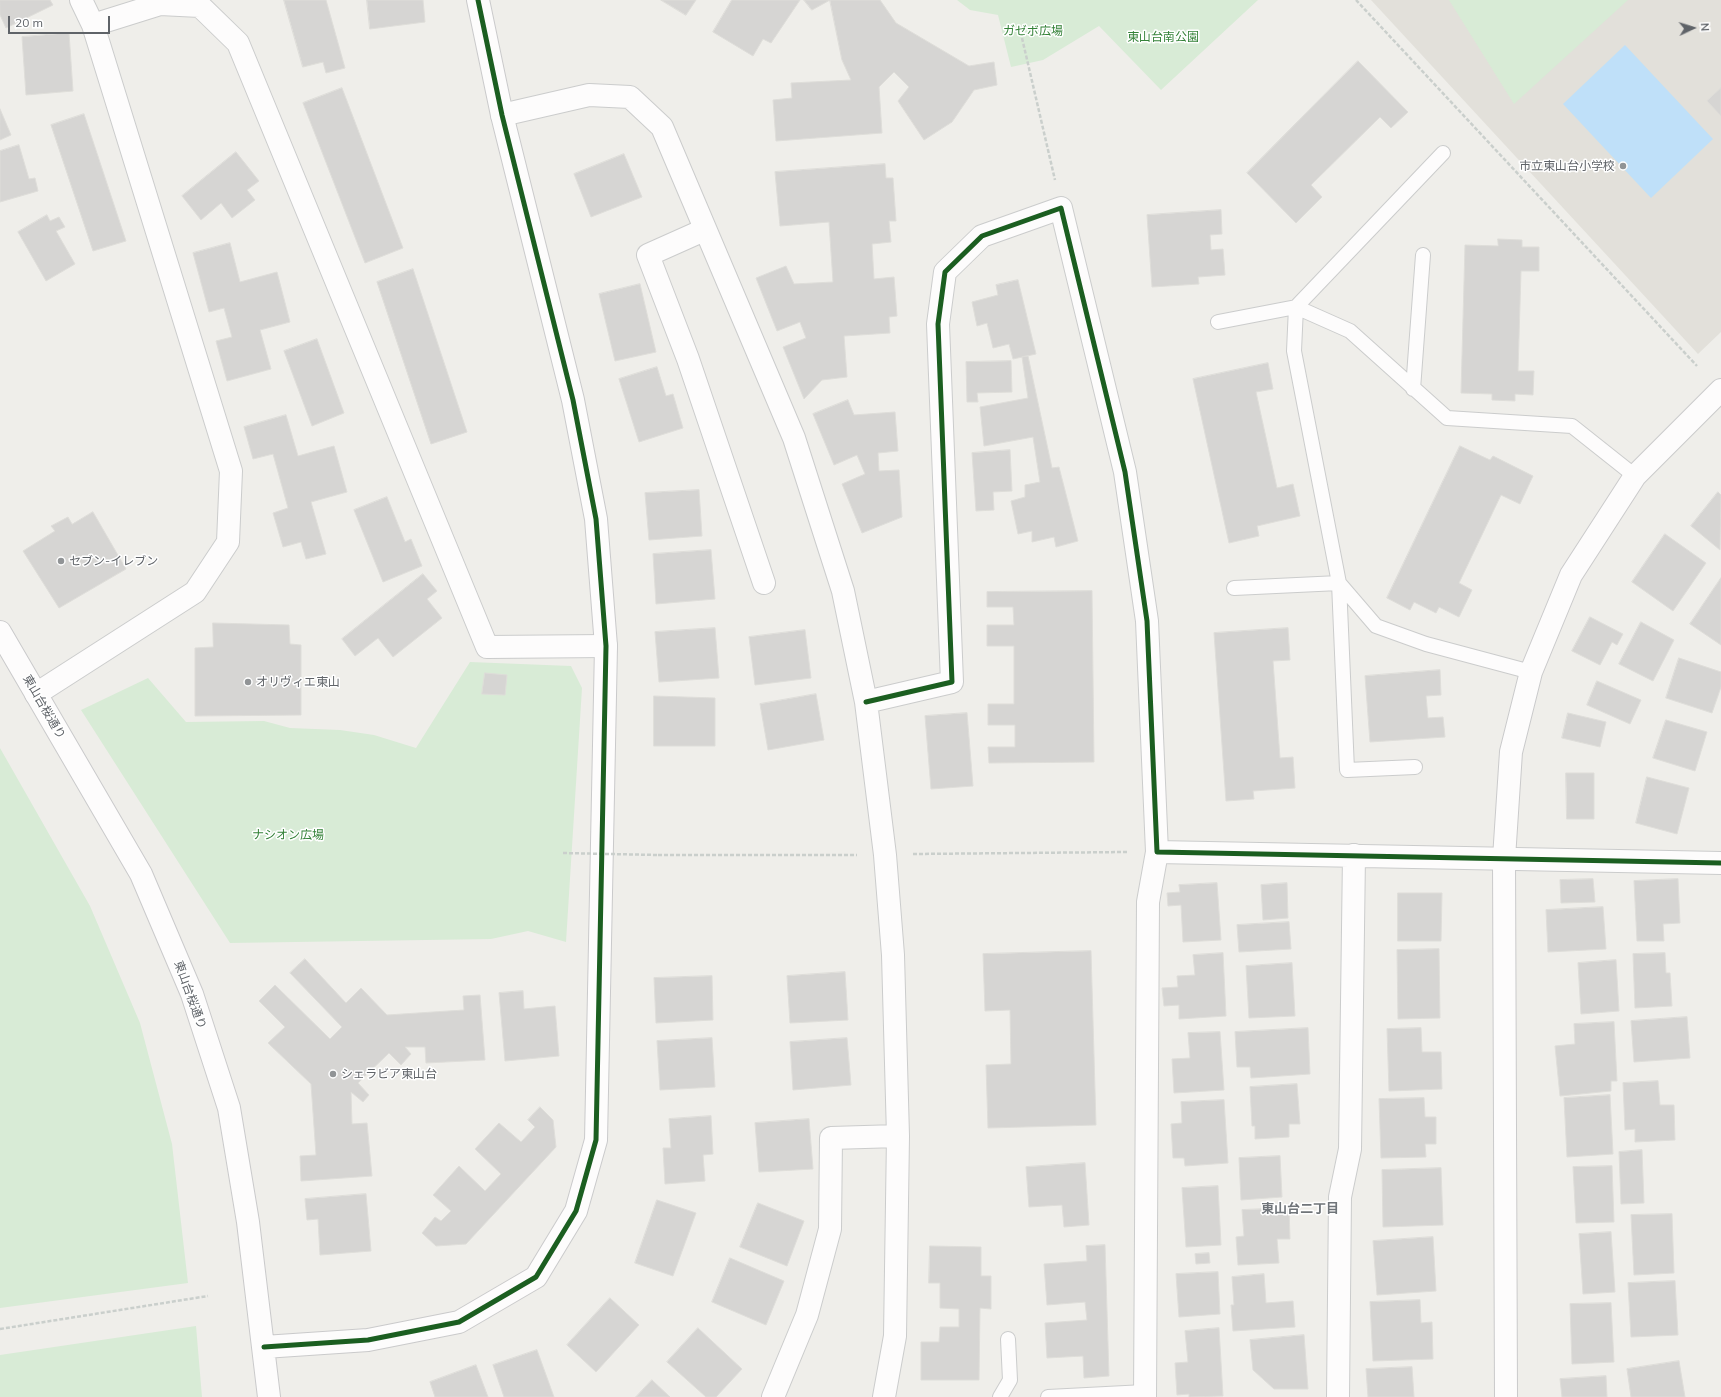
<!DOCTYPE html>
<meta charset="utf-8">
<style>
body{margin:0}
#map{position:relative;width:1721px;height:1397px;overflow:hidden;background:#efeeea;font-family:Mulish,sans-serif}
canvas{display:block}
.north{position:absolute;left:1673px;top:8px;width:40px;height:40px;-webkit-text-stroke:3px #fff;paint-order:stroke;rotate:86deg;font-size:11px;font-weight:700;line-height:16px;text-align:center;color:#5f6368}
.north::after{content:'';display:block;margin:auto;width:14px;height:18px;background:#5f6368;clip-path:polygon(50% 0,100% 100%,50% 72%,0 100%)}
.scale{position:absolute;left:8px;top:16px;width:102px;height:18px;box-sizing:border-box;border:2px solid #5f6368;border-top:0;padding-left:5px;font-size:12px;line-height:14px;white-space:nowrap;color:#5f6368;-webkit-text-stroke:3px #fff;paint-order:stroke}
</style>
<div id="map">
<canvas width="1721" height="1397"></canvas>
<div class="north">N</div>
<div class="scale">20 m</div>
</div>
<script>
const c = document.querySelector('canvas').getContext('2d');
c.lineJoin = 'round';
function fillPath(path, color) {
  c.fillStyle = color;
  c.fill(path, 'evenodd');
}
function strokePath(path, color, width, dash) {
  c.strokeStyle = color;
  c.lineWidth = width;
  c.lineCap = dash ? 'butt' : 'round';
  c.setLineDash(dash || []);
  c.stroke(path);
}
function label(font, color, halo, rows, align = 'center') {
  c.font = font + ' Mulish,"Noto Sans JP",sans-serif';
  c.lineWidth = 3;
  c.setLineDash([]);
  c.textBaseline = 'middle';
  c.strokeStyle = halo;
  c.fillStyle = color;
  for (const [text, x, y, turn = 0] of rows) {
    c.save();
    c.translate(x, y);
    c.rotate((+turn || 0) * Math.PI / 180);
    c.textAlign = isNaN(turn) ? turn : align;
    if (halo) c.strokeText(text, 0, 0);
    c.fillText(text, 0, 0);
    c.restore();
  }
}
const education = new Path2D(`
 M1371 0H1721V332L1698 354Z`);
const green = new Path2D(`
 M957 0H1258L1161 90 1099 26 1043 60 1011 67 998 15 970 10Z
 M1449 0H1628L1514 104Z
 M470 662 571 666 582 688 566 942 528 931 491 939 230 943 81 710 148 678 186 722 264 721 290 728 340 730 374 735 416 748Z
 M0 748 90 906 140 1023 172 1144 188 1283 0 1308Z
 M196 1326 202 1397H0V1355Z`);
const water = new Path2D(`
 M1625 45 1713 139 1651 198 1563 104Z`);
const building = new Path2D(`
 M0 0H50L53 5 6 28 0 15Z
 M284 0H326L345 68 326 73 323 62 303 67Z
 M367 0H423L425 22 370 29Z
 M661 0H696L686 15Z
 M732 0H800L771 43 763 39 753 56 713 32Z
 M804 0H830L812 10Z
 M830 0H880L896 23 969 66 994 62 997 85 974 90 952 122 924 140 898 101 909 87 894 72 879 87 882 133 776 141 773 100 792 98 791 83 851 80 842 60Z
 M69 33 73 91 26 95 22 37Z
 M1358 61 1408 112 1391 128 1380 117 1311 185 1322 197 1296 223 1247 173Z
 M342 88 403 248 365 263 303 103Z
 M1721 88V116L1707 101Z
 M0 109 11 135 0 140Z
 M84 114 126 241 93 251 51 125Z
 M19 145 29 179 35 178 38 191 0 202V151Z
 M236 152 259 181 247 190 255 200 232 218 221 203 201 220 182 196Z
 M624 154 642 197 591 217 574 174Z
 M885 164 886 178H893L896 221H889L891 242 872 244 874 279 894 277 897 316 889 317 890 333 844 336 847 377 822 380 804 399 783 347 806 338 800 322 777 331 756 278 786 266 794 284 833 282 829 222 780 226 775 172Z
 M1221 210 1222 234 1210 235 1211 250 1223 249 1225 275 1198 277 1199 284 1152 287 1147 215Z
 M47 215 50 221 59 217 65 227 56 231 75 264 46 281 18 232Z
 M1498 239 1522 240V247H1539V271H1521L1518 371H1534L1533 395 1515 394V401L1492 400V394L1461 393 1465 245 1498 246Z
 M230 243 240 282 277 272 290 322 260 330 271 369 227 381 216 341 232 337 224 308 209 312 193 253Z
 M413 269 467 432 431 444 377 282Z
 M1018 280 1036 354 1013 359 1009 344 993 348 987 323 977 326 972 302 998 295 996 285Z
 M640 284 656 352 615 361 599 294Z
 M317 339 344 413 312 426 284 351Z
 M1028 356 1052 468 1059 467 1078 541 1056 547 1054 537 1032 542V531L1018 534 1011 501 1025 497V485L1040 482 1033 437 984 446 980 407 1028 398 1022 357Z
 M1011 361 1012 392 977 393 978 402H967L966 362Z
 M1268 363 1273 389 1256 392 1277 488 1293 484 1300 516 1257 526 1259 536 1229 543 1193 379Z
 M657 367 666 396 673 394 683 428 639 442 619 379Z
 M848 400 854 415 895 412 898 451 878 453 879 471 899 470 902 517 862 533 842 484 865 474 857 455 834 465 813 414Z
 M286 415 298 456 334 446 347 492 311 502 326 554 306 559 301 542 283 547 273 513 288 508 273 454 253 459 244 427Z
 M1460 446 1490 460 1493 456 1533 476 1520 504 1501 495 1459 583 1472 590 1459 617 1439 607 1436 613 1414 602 1410 610 1387 598Z
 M1010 450 1012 491 993 492 994 510 976 511 972 453Z
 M699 490 702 536 649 540 645 493Z
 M1718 492 1721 495 1720 550 1691 526Z
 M387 497 405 542 411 539 422 566 383 582 354 510Z
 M93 512 126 569 59 608 23 551 55 531 51 526 68 517 72 524Z
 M1665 534 1706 563 1673 611 1632 582Z
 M711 550 715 599 656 604 653 554Z
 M423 574 437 591 427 599 442 618 393 657 378 638 355 656 342 639Z
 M1721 578V645L1690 624Z
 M1092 591 1094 762 989 763 988 747H1015V725H988V704H1014V646H987V625H1014L1013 607H987V592Z
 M1590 617 1623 634 1617 645 1612 642 1600 665 1572 651Z
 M1641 622 1674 640 1653 681 1619 664Z
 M213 623 289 625 290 644 301 645V715L195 716V648L213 647Z
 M715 628 719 678 659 682 655 632Z
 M1288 628 1290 660 1273 661 1280 758 1293 757 1295 788 1253 791 1254 799 1226 801 1214 633Z
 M805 630 811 678 755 685 749 637Z
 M1679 658 1721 672V687L1712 713 1666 698Z
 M1440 670 1441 695 1426 696 1428 718 1443 717 1445 737 1370 742 1365 676Z
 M485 673 507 675 505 695 482 694Z
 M1597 681 1641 700 1630 724 1587 705Z
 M816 694 824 740 768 750 760 704Z
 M654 696 715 698V746H654Z
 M967 713 973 786 931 789 925 716Z
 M1568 713 1606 722 1600 747 1562 738Z
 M1666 720 1707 732 1695 771 1653 758Z
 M1566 773H1594V819H1567Z
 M1647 777 1689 788 1677 834 1636 823Z
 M1593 879 1595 902 1561 903 1560 880Z
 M1678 879 1680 923 1663 924 1664 941H1637L1634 881Z
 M1217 883 1221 940 1183 942 1181 905 1168 906 1167 893 1180 892 1179 885Z
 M1287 883 1288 918 1263 920 1261 885Z
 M1398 893H1442L1441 941H1398Z
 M1603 907 1606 949 1548 952 1546 910Z
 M1289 922 1291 949 1239 952 1237 925Z
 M1439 949 1440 1018 1398 1019 1397 950Z
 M1091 951 1096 1125 988 1128 986 1065 1011 1064 1010 1010 985 1011 983 954Z
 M1223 953 1226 1016 1179 1019V1005L1164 1006 1162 988 1178 987 1177 976 1195 975 1193 955Z
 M1665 953 1666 973H1670L1672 1006 1635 1008 1633 954Z
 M305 959 346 1003 361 988 387 1015 464 1010 463 996 480 995 485 1060 426 1063 425 1047H405L411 1054 401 1065 389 1053 358 1083 369 1095 363 1102 351 1092 352 1124 367 1123 372 1176 301 1181 300 1156 316 1155 311 1084 268 1043 285 1027 259 1001 275 985 330 1039 342 1027 290 973Z
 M1616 960 1619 1011 1581 1014 1578 963Z
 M1292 963 1295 1016 1249 1018 1246 966Z
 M845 972 848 1020 790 1023 787 976Z
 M712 976 713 1020 656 1023 654 978Z
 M523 991 524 1009 555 1006 559 1056 505 1061 499 993Z
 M1687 1017 1690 1058 1634 1062 1631 1021Z
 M1614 1022 1617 1081H1611V1091L1560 1096 1555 1046 1575 1044 1574 1024Z
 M1308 1028 1310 1074 1251 1078 1250 1067H1237L1235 1032Z
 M1421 1028 1422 1052H1441L1442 1089 1389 1091 1387 1029Z
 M1220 1032 1224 1090 1174 1093 1172 1059 1190 1058 1188 1033Z
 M712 1038 715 1087 660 1090 657 1041Z
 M847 1038 851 1085 793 1090 790 1042Z
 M1658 1081 1660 1105H1674L1675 1140 1635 1142V1129L1625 1130 1623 1083Z
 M1297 1084 1300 1124H1289V1137L1255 1139V1126H1252L1250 1087Z
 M1610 1095 1613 1154 1567 1157 1564 1098Z
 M1424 1098 1425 1117H1436V1144H1425L1426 1157 1381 1158 1379 1099Z
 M1224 1100 1228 1163 1185 1166 1184 1158H1173L1171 1124 1182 1123 1181 1102Z
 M540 1107 553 1120 556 1147 466 1244 436 1246 422 1233 435 1217 441 1221 451 1211 433 1195 459 1166 485 1191 501 1174 475 1149 499 1123 521 1142 535 1127 528 1120Z
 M711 1116 713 1154 703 1155 705 1181 665 1184 663 1148H671L669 1119Z
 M809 1119 813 1169 759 1172 755 1123Z
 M1642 1150 1644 1203 1621 1204 1619 1152Z
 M1280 1156 1282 1197 1241 1200 1239 1158Z
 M1085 1163 1089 1225 1064 1227 1062 1205 1029 1207 1026 1167Z
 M1612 1166 1614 1222 1576 1223 1573 1167Z
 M1441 1168 1443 1225 1383 1227 1382 1170Z
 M1218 1186 1221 1245 1186 1247 1182 1188Z
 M366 1194 371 1251 320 1255 318 1219 307 1220 305 1199Z
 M657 1200 696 1213 673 1276 635 1263Z
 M758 1203 804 1221 787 1266 740 1247Z
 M1289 1208 1290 1239H1277L1279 1263 1238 1265 1236 1237 1244 1236 1242 1210Z
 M1672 1214 1674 1273 1634 1275 1631 1215Z
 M1611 1232 1615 1292 1583 1294 1579 1234Z
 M1433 1237 1436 1291 1377 1295 1373 1241Z
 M1105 1245 1109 1376 1084 1378 1083 1356 1047 1358 1045 1323 1087 1320 1085 1302 1047 1305 1044 1264 1087 1261 1086 1246Z
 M930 1246 981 1247V1276H991V1309L980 1308 979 1380H921V1342H939L940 1327H959V1309L940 1308V1283H929Z
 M1209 1253 1210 1263 1196 1264 1195 1254Z
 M730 1258 784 1281 766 1325 712 1302Z
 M1218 1272 1220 1314 1179 1317 1176 1274Z
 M1264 1274 1266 1303 1293 1301 1295 1327 1233 1331 1231 1305H1234L1232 1277Z
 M1675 1281 1678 1335 1631 1337 1628 1283Z
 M610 1298 639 1325 596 1372 567 1345Z
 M1420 1300 1421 1323 1432 1322 1433 1359 1373 1361 1370 1302Z
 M1611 1303 1614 1362 1572 1364 1570 1304Z
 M698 1328 742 1369 716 1397H706L667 1362Z
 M1219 1328 1223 1396 1189 1397V1394L1177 1395 1175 1363 1188 1362 1185 1331Z
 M1304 1335 1308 1389H1274L1253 1370 1250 1340Z
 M537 1350 554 1397H504L493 1365Z
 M1679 1361 1685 1397H1631L1627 1369Z
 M476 1365 488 1397H435L430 1382Z
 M1412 1367 1414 1397H1368L1366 1369Z
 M1606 1376 1607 1397H1562L1560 1379Z
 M652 1380 670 1397H636Z`);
const path = new Path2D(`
 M1356 0 1697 366
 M1022 38 1055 180
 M913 854 1128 852
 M658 855H857
 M0 1329 208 1296`);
const lane = new Path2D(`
 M1218 322 1296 307 1350 331 1447 418 1572 426 1635 476
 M1413 389 1423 255
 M1234 588 1339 583 1376 626 1426 644 1531 672
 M1415 767 1347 770 1339 583 1294 351 1296 307 1443 153
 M1000 1397 1010 1380 1008 1339
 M1048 1397 1145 1392`);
const street = new Path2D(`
 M93 25 160 4 200 6 238 43 487 647 606 646
 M502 115 589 95 630 97 662 127 794 438 843 591 866 702 885 855 893 955 898 1136 895 1336 884 1397
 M704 230 648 255 688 359 764 583
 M36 694 195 592 228 542 231 471 93 25 81 0
 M866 702 952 682 938 324 945 272 982 236 1061 208 1125 472 1147 621 1157 852 1721 863
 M773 1397 807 1315 830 1229 831 1138 898 1136
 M1145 1397 1148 902 1157 852
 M1338 1397 1340 1197 1350 1149 1354 855`);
const secondary = new Path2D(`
 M0 632 141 874 192 994 229 1108 248 1222 269 1397
 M264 1347 368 1340 459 1322 536 1277 576 1211 596 1140 606 646 596 519 573 400 502 115 478 0
 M1506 1397 1504 858 1511 752 1531 672 1571 575 1635 476 1721 390`);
const pathBridge = new Path2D(`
 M563 853 658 855`);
const cycleway = new Path2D(`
 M866 702 952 682 938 324 945 272 982 236 1061 208 1125 472 1147 621 1157 852 1721 863
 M264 1347 368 1340 459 1322 536 1277 576 1211 596 1140 606 646 596 519 573 400 502 115 478 0`);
const markers = [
 [1623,166,4,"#919496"],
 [61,561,4,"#919496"],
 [248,682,4,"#919496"],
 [333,1074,4,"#919496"]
];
const parkNames = [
 ["ガゼボ広場",1033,31],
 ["東山台南公園",1163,37],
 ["ナシオン広場",288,835]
];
const poiNames = [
 ["市立東山台小学校",1615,166,"right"],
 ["セブン-イレブン",69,561],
 ["オリヴィエ東山",256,682],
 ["シェラビア東山台",341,1074]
];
const streetNames = [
 ["東山台桜通り",44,707,60],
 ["東山台桜通り",190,995,70]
];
const neighbourhoodNames = [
 ["東山台二丁目",1300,1209]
];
fillPath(education, '#e2e0da');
fillPath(green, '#d8ebd6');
fillPath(water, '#bfe0f9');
fillPath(building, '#d6d5d3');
strokePath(building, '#deddd9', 1);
strokePath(lane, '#cbcccc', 16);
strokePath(street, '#cbcccc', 24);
strokePath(secondary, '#cacacb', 24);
strokePath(path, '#cacfcc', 2.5, [4, 2]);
strokePath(lane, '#fdfcfc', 14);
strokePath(street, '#fdfcfc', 22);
strokePath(secondary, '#fdfcfc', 22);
strokePath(pathBridge, '#cacfcc', 2.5, [4, 2]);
strokePath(cycleway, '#1b5e20', 5);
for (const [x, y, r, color] of markers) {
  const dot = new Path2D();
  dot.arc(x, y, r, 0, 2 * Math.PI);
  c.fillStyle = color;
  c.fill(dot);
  strokePath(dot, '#fff', 1.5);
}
label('12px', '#348238', '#fff', parkNames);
label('12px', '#5f6368', '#fff', poiNames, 'left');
label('12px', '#5f6368', '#fff', streetNames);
label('bold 13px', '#70757a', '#fff', neighbourhoodNames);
</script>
